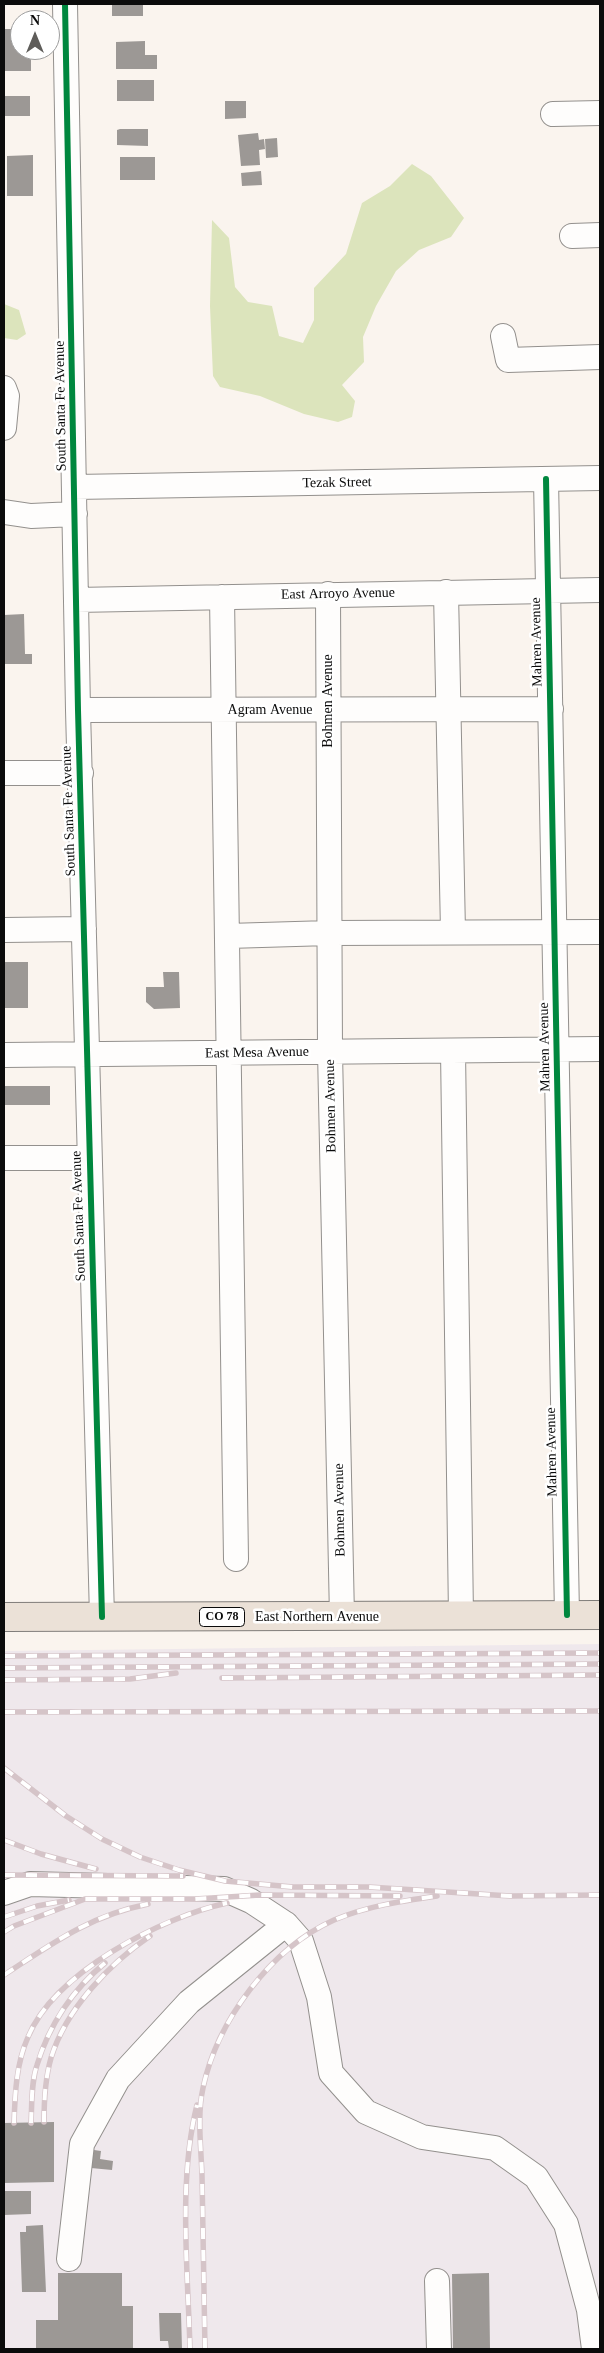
<!DOCTYPE html>
<style>
body{margin:0}
#map{position:relative;width:604px;height:2353px;overflow:hidden;background:#faf4ee;font-family:"Times New Roman",serif}
canvas{display:block}
.frame{position:absolute;inset:0;border:5px solid #0b0b0b;pointer-events:none}
.north{position:absolute;left:10px;top:10px;width:50px;height:50px;box-sizing:border-box;background:#fff;border:1px solid #9d9d9d;border-radius:50%;rotate:0deg;font-size:14px;font-weight:700;line-height:20px;text-align:center;color:#0b0b0b}
.north::after{content:'';display:block;margin:auto;width:18px;height:22px;background:#5f5d5a;clip-path:polygon(50% 0,100% 100%,50% 72%,0 100%)}
</style>
<div id="map">
<canvas width="604" height="2353"></canvas>
<div class="frame"></div>
<div class="north">N</div>
</div>
<script>
const c = document.querySelector('canvas').getContext('2d');
c.lineJoin = 'round';
function fillPath(path, color) {
  c.fillStyle = color;
  c.fill(path, 'evenodd');
}
function strokePath(path, color, width, dash) {
  c.strokeStyle = color;
  c.lineWidth = width;
  c.lineCap = dash ? 'butt' : 'round';
  c.setLineDash(dash || []);
  c.stroke(path);
}
function label(font, color, halo, rows, align = 'center') {
  c.font = font + ' "Times New Roman",serif';
  c.lineWidth = 5;
  c.setLineDash([]);
  c.textBaseline = 'middle';
  c.strokeStyle = halo;
  c.fillStyle = color;
  for (const [text, x, y, turn = 0] of rows) {
    c.save();
    c.translate(x, y);
    c.rotate((+turn || 0) * Math.PI / 180);
    c.textAlign = isNaN(turn) ? turn : align;
    if (halo) c.strokeText(text, 0, 0);
    c.fillText(text, 0, 0);
    c.restore();
  }
}
const industrial = new Path2D(`
 M600 1644V2349H4V1651Z`);
const forest = new Path2D(`
 M412 164 431 176 464 218 451 237 419 250 396 271 376 306 363 337 364 362 342 385 355 401 352 417 338 422 304 414 260 396 220 387 213 376 210 306 212 220 229 238 235 287 248 302 272 306 279 336 303 343 314 320V288L346 254 362 203 390 186Z
 M4 304 19 310 26 334 17 340 4 338Z`);
const building = new Path2D(`
 M112 4H143V16H112Z
 M4 29H20V50H31V71H4Z
 M145 41V55H157V69H116V42Z
 M117 80H154V101H117Z
 M4 96H30V116H4Z
 M225 101H246V118L225 119Z
 M120 129H148V146L117 145V130Z
 M258 133 259 140 264 139 265 149 259 150 260 165 241 166 238 135Z
 M277 138 278 157 266 158 265 139Z
 M33 155V196H7V156Z
 M120 157H155V180H120Z
 M261 171 262 185 242 186 241 173Z
 M24 614 25 654H32V664H4V615Z
 M4 962H28V1008H4Z
 M163 972H179L180 1008 154 1009 146 1002V987H164Z
 M4 1086H50V1105H4Z
 M54 2122V2182L4 2183V2123Z
 M94 2150 101 2151 100 2159 113 2161 112 2170 91 2168Z
 M4 2191H31V2214L4 2215Z
 M43 2225 46 2292H22L20 2232H26V2226Z
 M58 2273H122V2306H133V2349H36V2320H58Z
 M489 2273 490 2349H453L452 2274Z
 M159 2313H181L182 2349H169L168 2341H160Z`);
const minor = new Path2D(`
 M65 4 78 710 102 1617
 M553 114 600 113
 M572 236 600 235
 M503 336 508 360 600 357
 M4 388 7 396 4 428
 M546 479 567 1615
 M75 487 600 478
 M4 512 31 516 75 514
 M446 592 453 932
 M328 594 330 1052 342 1617
 M222 597 236 1559
 M76 600 600 590
 M78 710 551 709
 M4 773H81
 M4 930 84 929
 M228 936 329 933 600 932
 M453 1051 461 1616
 M4 1055 600 1049
 M4 1158H89
 M4 1893 30 1884 224 1889 251 1901 286 1924 301 1941 319 1997 331 2073 366 2112 422 2137 495 2148 536 2177 566 2224 589 2310 594 2349
 M69 2259 82 2144 118 2079 189 2002 286 1924
 M437 2281 439 2349`);
const major = new Path2D(`
 M4 1617 600 1615`);
const rail = new Path2D(`
 M4 1656 600 1653
 M4 1668 600 1664
 M222 1678 600 1675
 M4 1680 130 1679 176 1673
 M4 1712 600 1711
 M4 1768 66 1816 102 1839 140 1857 179 1870 225 1881 293 1887H369L510 1896 600 1895
 M4 1840 41 1854 96 1869
 M4 1875 183 1876
 M4 1917 37 1906 69 1900
 M4 1932 14 1926 85 1899H195L260 1895 400 1896
 M4 1975C53 1943 89 1916 148 1904
 M44 2122C44 2101 45 2079 51 2058 66 2009 109 1964 150 1936
 M14 2123C15 2094 16 2064 28 2037 55 1972 162 1917 227 1903
 M31 2123C32 2104 31 2083 37 2065 49 2025 73 1989 105 1963
 M190 2349C188 2271 178 2180 197 2105
 M205 2349C204 2291 203 2233 202 2175 201 2147 197 2115 203 2088 217 2021 271 1948 334 1920 367 1906 402 1901 437 1896`);
const cycleway = new Path2D(`
 M65 4 78 710 102 1617
 M546 479 567 1615`);
const shields = [
 [222,1617,45]
];
const shieldNames = [
 ["CO 78",222,1617]
];
const streetNames = [
 ["South Santa Fe Avenue",61,406,-91],
 ["Tezak Street",337,483,-1],
 ["East Arroyo Avenue",338,594,-1],
 ["Mahren Avenue",537,642,-91],
 ["Bohmen Avenue",328,701,-90],
 ["Agram Avenue",270,710],
 ["South Santa Fe Avenue",69,811,-92],
 ["Mahren Avenue",545,1047,-91],
 ["East Mesa Avenue",257,1053,-1],
 ["Bohmen Avenue",331,1106,-91],
 ["South Santa Fe Avenue",79,1216,-92],
 ["Mahren Avenue",552,1452,-91],
 ["Bohmen Avenue",340,1510,-91],
 ["East Northern Avenue",317,1617]
];
fillPath(industrial, '#efe8ec');
fillPath(forest, '#dce4bc');
fillPath(building, '#9c9895');
strokePath(minor, '#93908d', 26);
strokePath(major, '#807d7a', 30);
strokePath(minor, '#fefdfc', 24);
strokePath(major, '#ebe1d7', 28);
strokePath(rail, '#d5c4c8', 5.5);
strokePath(rail, '#fff', 4, [11]);
strokePath(cycleway, '#00873e', 6);
for (const [x, y, w] of shields) {
  const box = new Path2D();
  box.roundRect(x - w / 2, y - 9.5, w, 19, 4);
  c.fillStyle = '#fff';
  c.fill(box);
  strokePath(box, '#0b0b0b', 1);
}
label('bold 12px', '#0b0b0b', null, shieldNames);
label('14px', '#0b0b0b', '#fff', streetNames);
</script>
